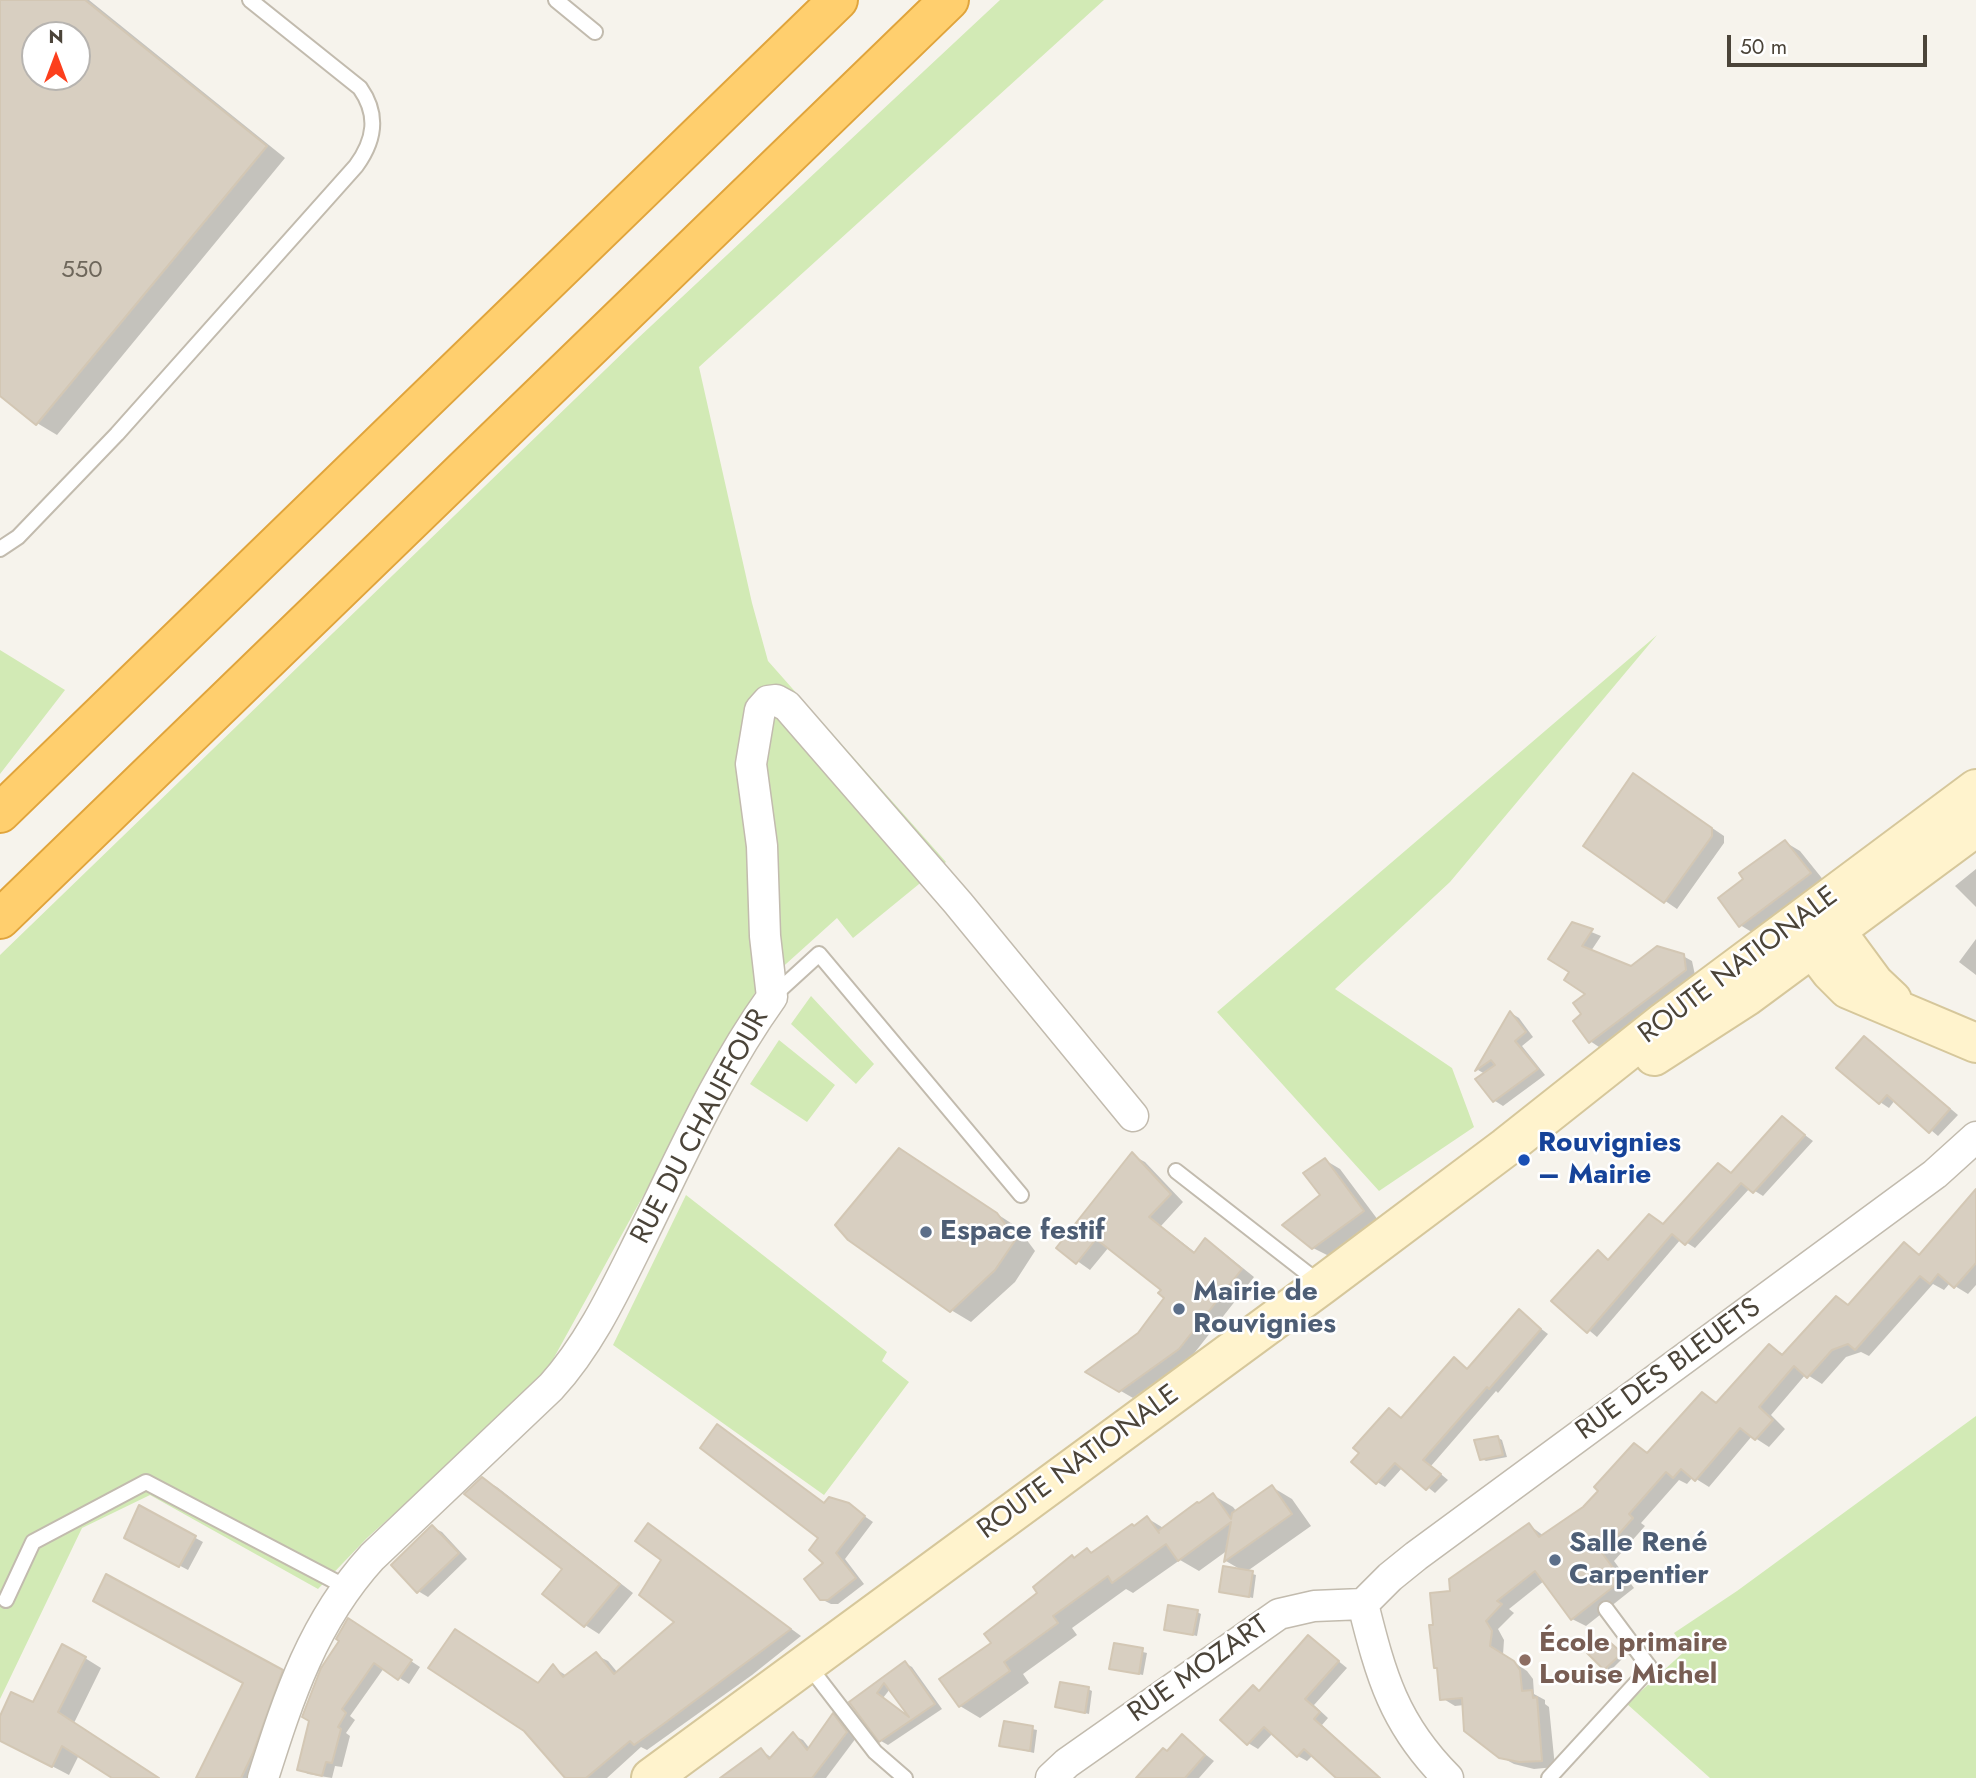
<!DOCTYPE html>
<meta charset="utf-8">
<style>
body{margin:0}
#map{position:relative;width:1976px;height:1778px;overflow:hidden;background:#f6f3ec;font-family:Jost,sans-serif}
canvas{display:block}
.north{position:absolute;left:21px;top:21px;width:70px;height:70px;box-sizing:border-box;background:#fff;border:2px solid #b7b4b0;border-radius:50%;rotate:0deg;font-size:19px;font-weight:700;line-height:28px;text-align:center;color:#4b4439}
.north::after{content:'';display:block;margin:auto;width:24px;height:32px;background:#fc3f1d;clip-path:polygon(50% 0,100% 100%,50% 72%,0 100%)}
.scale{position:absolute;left:1727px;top:35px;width:200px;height:32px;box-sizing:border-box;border:4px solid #4b4439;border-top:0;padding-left:9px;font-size:21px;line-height:24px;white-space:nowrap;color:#4b4439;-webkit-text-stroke:5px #fff;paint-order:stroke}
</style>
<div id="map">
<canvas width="1976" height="1778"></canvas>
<div class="north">N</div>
<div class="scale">50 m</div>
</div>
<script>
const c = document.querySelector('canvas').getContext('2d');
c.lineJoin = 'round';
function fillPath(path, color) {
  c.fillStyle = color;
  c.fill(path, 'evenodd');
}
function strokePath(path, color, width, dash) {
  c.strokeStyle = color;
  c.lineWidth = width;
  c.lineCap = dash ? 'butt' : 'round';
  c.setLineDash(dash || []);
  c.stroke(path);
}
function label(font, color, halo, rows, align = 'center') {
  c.font = font + ' Jost,sans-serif';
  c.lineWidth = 5;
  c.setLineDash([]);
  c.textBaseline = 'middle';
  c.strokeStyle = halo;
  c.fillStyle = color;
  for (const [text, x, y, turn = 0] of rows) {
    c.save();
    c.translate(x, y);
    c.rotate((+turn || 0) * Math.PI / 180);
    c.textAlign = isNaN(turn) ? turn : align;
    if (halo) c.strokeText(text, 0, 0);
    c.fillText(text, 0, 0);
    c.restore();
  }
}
const green = new Path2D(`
 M1000 0H1104L699 367 752 603 768 661 946 862 853 938 837 918 756 991 540 1383 367 1538 318 1589 150 1495 82 1528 0 1699V955L636 340Z
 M1657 635 1450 882 1335 989 1452 1068 1474 1127 1379 1191 1217 1012Z
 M0 650 65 690 0 774Z
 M811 996 874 1064 856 1084 791 1024Z
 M779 1040 835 1085 807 1122 750 1084Z
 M686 1195 887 1352 882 1361 909 1382 824 1495 613 1345Z
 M1976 1416V1778H1710L1627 1704 1686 1650 1674 1633 1737 1591Z`);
const shadow = new Path2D(`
 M0 0H89L285 158 57 435 37 423 0 394ZM35 35H77V77H35Z
 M1646 783 1724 836V843L1677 909 1585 846Z
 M1785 842 1800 851 1825 882 1755 934 1740 925Z
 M1976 869V907L1955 886Z
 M1572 924 1601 936 1591 951 1632 968 1683 956 1692 961 1695 975 1599 1047 1590 1041 1584 1015 1588 994 1571 971Z
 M1976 939V975L1959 962Z
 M1511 1013 1519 1018 1533 1037 1522 1046 1545 1075 1503 1106 1495 1101 1478 1080 1485 1074 1478 1070Z
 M1873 1043 1958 1115 1938 1136 1895 1100 1889 1108 1880 1102Z
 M1782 1118 1813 1141 1763 1196 1750 1188 1695 1248 1681 1239 1597 1337 1554 1301 1598 1253 1610 1261 1664 1226 1732 1174Z
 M899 1150 1017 1227 1035 1251 1015 1282 971 1322 951 1310Z
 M1132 1155 1145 1162 1183 1202 1161 1226 1196 1253 1206 1241 1218 1248 1254 1277 1192 1356 1133 1398 1088 1372 1139 1335 1167 1298 1163 1290 1109 1247 1090 1270 1059 1248Z
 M1325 1160 1340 1169 1378 1220 1329 1256 1313 1248 1323 1196Z
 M1976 1195V1285L1968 1294 1950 1283 1944 1290 1933 1284 1869 1356 1861 1352 1846 1357 1822 1384 1806 1374 1771 1415 1785 1429 1769 1447 1752 1436 1709 1487 1693 1477 1687 1484 1679 1480 1641 1523 1645 1526 1614 1561 1634 1588 1586 1626 1572 1619 1544 1581 1509 1609 1514 1613 1498 1629 1504 1640 1503 1655 1527 1671 1533 1679 1534 1694 1545 1700V1704L1549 1707 1555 1767 1534 1769 1514 1764 1499 1756 1464 1705 1455 1706 1442 1698 1435 1627 1452 1593 1529 1525 1544 1536 1584 1509 1634 1445 1649 1453 1703 1394 1718 1403 1769 1346 1785 1355 1836 1298 1850 1306 1904 1245 1921 1255Z
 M1519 1312 1548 1334 1498 1393 1496 1391 1431 1466 1448 1480 1435 1493 1403 1467 1385 1487 1377 1482 1389 1410 1402 1419 1454 1360 1469 1370Z
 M1497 1437 1502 1440 1507 1457 1486 1461 1482 1459Z
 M482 1479 497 1487 633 1593 599 1634 585 1625 564 1569Z
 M1272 1487 1292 1499 1311 1526 1246 1572 1256 1575 1253 1598 1221 1591 1243 1571 1226 1561 1228 1550 1199 1571 1180 1560 1133 1593 1126 1589 1072 1628 1077 1635 1023 1674 1029 1683 980 1718 960 1706 993 1643 1075 1559 1088 1550 1094 1553 1147 1518 1165 1529 1213 1495 1233 1507 1237 1512Z
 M825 1504 848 1505 873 1522 845 1559 864 1584 838 1604H831L821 1599 826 1563 820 1538Z
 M140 1508 203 1542 188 1570 126 1537Z
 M649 1525 801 1636 752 1675 647 1750 641 1747 607 1778H568L539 1684 553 1667 567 1676 596 1655 608 1661 618 1673 677 1622 664 1560Z
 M432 1527 442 1532 467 1559 428 1597 418 1591Z
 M1197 1612 1201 1614 1197 1636 1166 1629Z
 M358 1626 420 1667 409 1684 384 1668 350 1716 355 1720 346 1733 350 1736 342 1767 335 1766 332 1778 308 1774 299 1769Z
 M1309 1637 1347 1668 1314 1705 1328 1718 1322 1725 1380 1778H1339L1313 1755 1307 1761 1298 1756 1273 1733 1258 1749 1248 1743 1253 1687 1260 1692Z
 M1605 1639 1625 1656 1610 1671 1590 1653Z
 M1115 1645 1147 1653 1143 1675 1111 1668Z
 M85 1658 101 1668 74 1723 158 1778H111L112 1776 79 1755 69 1775 0 1739V1720L34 1705Z
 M905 1663 912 1667 942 1709 888 1745 881 1741 851 1702ZM890 1689 913 1719 912 1720 883 1698Z
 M282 1671 298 1681 262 1778H198Z
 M1088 1689 1092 1691 1089 1714 1057 1706Z
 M834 1716 843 1721 856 1738 826 1778H723L761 1750 772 1758 793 1735 803 1740 810 1749Z
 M1005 1723 1037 1730 1034 1753 1001 1745Z
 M1182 1736 1214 1761 1199 1778H1138L1168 1752Z`);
const building = new Path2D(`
 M0 0H85L267 146 36 425 0 396ZM35 35H77V77H35Z
 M1633 773 1712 828V836L1664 903 1583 846Z
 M1785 840 1811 873 1739 927 1718 898 1743 879 1739 873Z
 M1572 922 1593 929 1582 946 1631 966 1657 946 1684 954 1686 970 1589 1043 1573 1021 1581 1014 1573 1003 1585 994 1564 980 1569 972 1548 959Z
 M1510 1011 1526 1032 1515 1041 1538 1069 1493 1102 1475 1079 1495 1065 1491 1060 1475 1071Z
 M1864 1036 1950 1109 1929 1133 1887 1095 1879 1104 1836 1068Z
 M1782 1116 1805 1135 1753 1193 1741 1183 1685 1245 1672 1234 1587 1333 1551 1301 1598 1250 1608 1260 1649 1214 1663 1224 1718 1163 1731 1173Z
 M899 1148 997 1213 1016 1239 995 1270 950 1312 848 1240 835 1225Z
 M1132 1152 1171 1194 1149 1217 1194 1253 1205 1238 1242 1269 1179 1349 1119 1392 1085 1372 1138 1333 1164 1298 1158 1293 1161 1290 1096 1239 1076 1264 1056 1248Z
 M1325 1158 1364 1211 1312 1249 1282 1225 1320 1195 1303 1173Z
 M1976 1189V1263L1954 1288 1938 1274 1930 1284 1920 1276 1855 1350 1848 1344 1832 1350 1807 1378 1794 1366 1759 1407 1773 1420 1755 1440 1740 1428 1695 1481 1681 1469 1673 1478 1666 1472 1629 1514 1633 1518 1602 1553 1622 1580 1571 1620 1535 1571 1497 1601 1502 1604 1486 1621 1492 1631 1490 1646 1514 1661 1520 1670 1522 1691 1532 1690 1533 1698 1537 1697 1542 1761 1519 1762 1499 1758 1464 1731 1462 1698 1440 1700 1437 1668H1434L1429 1625H1433L1430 1593 1450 1591 1449 1579 1529 1523 1539 1537 1583 1507 1598 1491 1594 1487 1634 1443 1647 1453 1702 1392 1716 1403 1769 1344 1782 1355 1836 1296 1848 1305 1904 1242 1919 1255Z
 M1519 1309 1541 1329 1489 1389 1487 1387 1423 1460 1441 1474 1426 1490 1395 1463 1376 1484 1351 1462 1359 1453 1353 1448 1389 1408 1401 1418 1454 1357 1467 1369Z
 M717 1424 824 1503 829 1497 849 1503 865 1516 836 1553 856 1578 828 1600H820L804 1579 823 1563 809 1550 818 1538 700 1448Z
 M1498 1436 1503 1455 1480 1460 1474 1440Z
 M482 1477 620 1584 584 1627 542 1594 562 1569 464 1494Z
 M1272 1485 1292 1514 1224 1562 1231 1522 1178 1561 1166 1544 1112 1583 1108 1576 1053 1616 1058 1623 1004 1662 1010 1671 959 1707 939 1679 991 1643 984 1634 1037 1593 1033 1587 1072 1555 1074 1558 1087 1548 1091 1553 1132 1524 1134 1526 1147 1516 1159 1533 1158 1531 1197 1502 1199 1503 1213 1493 1231 1519 1232 1513Z
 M139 1505 196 1536 179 1567 124 1538Z
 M648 1523 791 1629 662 1725 634 1745 630 1741 586 1778H565L524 1731 428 1668 455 1629 538 1683 553 1664 563 1677 596 1652 614 1674 674 1622 639 1595 661 1560 635 1541Z
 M432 1525 459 1553 417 1593 391 1565Z
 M1223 1566 1253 1571 1249 1597 1219 1592Z
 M106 1574 283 1670 253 1753 241 1778H196L243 1683 93 1601Z
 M1168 1605 1198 1610 1193 1635 1164 1630Z
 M348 1618 412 1660 398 1680 374 1663 342 1709 346 1713 338 1727 341 1729 332 1763 326 1762 322 1776 297 1770 309 1721 302 1717 321 1668 339 1641 336 1639Z
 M1308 1635 1339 1661 1305 1699 1320 1712 1314 1719 1380 1778H1336L1304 1749 1297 1757 1264 1727 1247 1745 1220 1720 1253 1685 1259 1691Z
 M1604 1637 1622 1653 1604 1670 1587 1653Z
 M1114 1643 1143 1648 1139 1674 1109 1669Z
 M62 1644 86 1657 58 1712 159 1778H112L62 1746 52 1767 0 1741V1716L11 1692 33 1702Z
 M905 1661 935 1704 879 1742 849 1702ZM884 1683 909 1717 877 1693Z
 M1060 1682 1089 1687 1085 1713 1055 1707Z
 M833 1713 847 1732 812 1778H720L761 1748 769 1759 793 1732 807 1750Z
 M1004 1721 1033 1726 1030 1751 999 1746Z
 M1182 1734 1205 1755 1185 1778H1136L1163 1748 1167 1751Z`);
const lane = new Path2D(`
 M556 0 595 32
 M0 549 18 537 117 434 356 166C375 140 379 115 360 88L250 0
 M773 996 819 954 1021 1195
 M1176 1171 1321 1284
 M6 1600 33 1542 146 1482 346 1587
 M808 1665 875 1752 905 1778
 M1549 1778 1650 1668 1606 1609`);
const street = new Path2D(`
 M1363 1604 1390 1577 1416 1556 1935 1174 1976 1137
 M1363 1604C1381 1676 1394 1724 1448 1778
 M263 1778C289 1696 313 1622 372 1557L551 1387C591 1343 616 1288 642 1236 682 1155 719 1071 772 997L765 936 762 846 751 764 760 710 768 701 776 700 787 706 958 903 1133 1116
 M1051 1778 1067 1763 1279 1614 1314 1606 1363 1604`);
const secondary = new Path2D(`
 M1821 911 1874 983 1892 1000
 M1796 926 1831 972 1848 989 1976 1043
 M1654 1056 1747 996 1976 827
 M651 1778 1322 1285 1506 1147 1665 1021 1976 789`);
const highway = new Path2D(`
 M0 813 838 0
 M0 919 949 0`);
const markers = [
 [1524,1160,7,"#1a4fb4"],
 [926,1232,7,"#5c6f8a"],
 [1179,1309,7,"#5c6f8a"],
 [1555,1560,7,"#5c6f8a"],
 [1525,1660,7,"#8d6e63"]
];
const numberNames = [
 ["550",82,271]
];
const streetNames = [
 ["ROUTE NATIONALE",1739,966,-37],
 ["RUE DU CHAUFFOUR",701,1127,-62],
 ["RUE DES BLEUETS",1669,1370,-36],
 ["ROUTE NATIONALE",1079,1463,-36],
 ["RUE MOZART",1199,1670,-35]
];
const transitNames = [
 ["Rouvignies",1538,1144],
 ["– Mairie",1538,1176]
];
const serviceNames = [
 ["Espace festif",940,1232],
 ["Mairie de",1193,1293],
 ["Rouvignies",1193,1325],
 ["Salle René",1569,1544],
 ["Carpentier",1569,1576]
];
const educationNames = [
 ["École primaire",1539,1644],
 ["Louise Michel",1539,1676]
];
fillPath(green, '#d2eab5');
fillPath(shadow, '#0003');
fillPath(building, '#d8cfc1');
strokePath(building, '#d3c7b4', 2);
strokePath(lane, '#c2bbae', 18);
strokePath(street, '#c2bbae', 33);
strokePath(secondary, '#d6c79b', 42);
strokePath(highway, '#e0a43c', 42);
strokePath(lane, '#fff', 14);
strokePath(street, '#fff', 30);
strokePath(secondary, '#fff3cd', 38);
strokePath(highway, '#ffcf6e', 38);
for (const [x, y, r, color] of markers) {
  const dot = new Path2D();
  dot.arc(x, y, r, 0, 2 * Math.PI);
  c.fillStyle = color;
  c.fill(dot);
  strokePath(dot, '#fff', 2.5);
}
label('24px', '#6e675b', null, numberNames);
label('28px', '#4b4439', '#fff', streetNames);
label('bold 28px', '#164399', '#fff', transitNames, 'left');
label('bold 28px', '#4e5e75', '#fff', serviceNames, 'left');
label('bold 28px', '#785e54', '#fff', educationNames, 'left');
</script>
